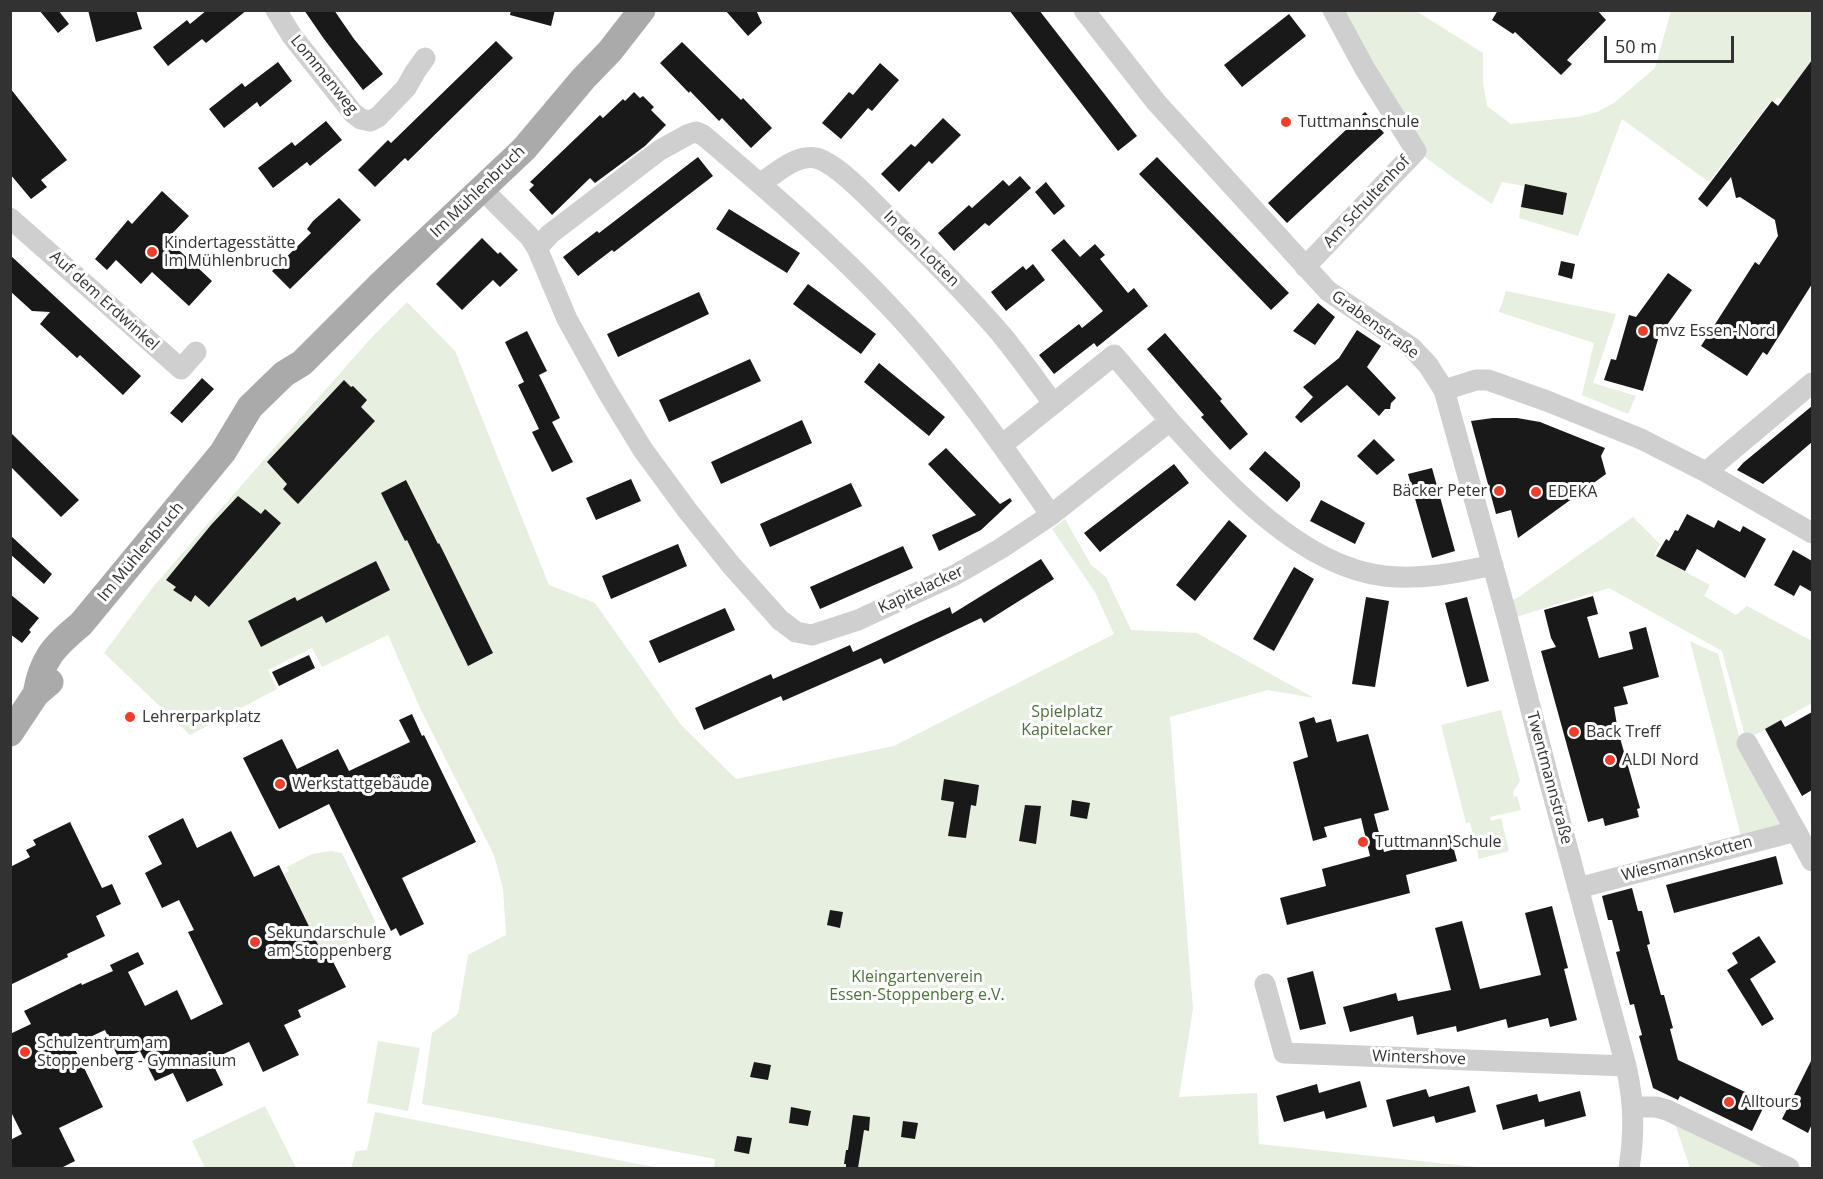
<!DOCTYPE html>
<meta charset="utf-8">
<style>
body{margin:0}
#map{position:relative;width:1823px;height:1179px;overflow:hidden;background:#fff;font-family:"Open Sans",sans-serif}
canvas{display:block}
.frame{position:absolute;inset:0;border:12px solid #323232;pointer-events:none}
.scale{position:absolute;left:1604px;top:36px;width:130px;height:27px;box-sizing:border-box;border:3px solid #323232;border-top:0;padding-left:8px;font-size:18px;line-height:21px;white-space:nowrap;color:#323232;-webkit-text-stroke:4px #fff;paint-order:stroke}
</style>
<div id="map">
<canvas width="1823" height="1179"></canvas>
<div class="frame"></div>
<div class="scale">50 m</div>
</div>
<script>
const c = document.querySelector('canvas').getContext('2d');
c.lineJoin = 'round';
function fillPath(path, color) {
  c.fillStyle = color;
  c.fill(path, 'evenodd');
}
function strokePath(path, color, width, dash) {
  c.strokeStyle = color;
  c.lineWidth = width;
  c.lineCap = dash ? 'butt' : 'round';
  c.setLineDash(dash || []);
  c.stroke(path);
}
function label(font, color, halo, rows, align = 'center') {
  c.font = font + ' "Open Sans",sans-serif';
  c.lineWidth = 6;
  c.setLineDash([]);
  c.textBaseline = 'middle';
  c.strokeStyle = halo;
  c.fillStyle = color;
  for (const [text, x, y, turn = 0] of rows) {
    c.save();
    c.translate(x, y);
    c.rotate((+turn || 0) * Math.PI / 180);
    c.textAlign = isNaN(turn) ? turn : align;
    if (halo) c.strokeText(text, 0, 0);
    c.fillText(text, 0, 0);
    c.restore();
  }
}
const green = new Path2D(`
 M1340 11H1416L1483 53V83L1487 106 1511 124 1577 117 1597 112 1614 103 1655 68 1671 11H1812V60L1782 100 1778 97 1774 102 1771 101 1709 182 1622 119 1578 236 1519 218 1524 186 1502 182 1492 204 1459 182 1421 154Z
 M1506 291 1616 314 1593 383 1636 396 1628 414 1582 395 1594 343 1499 312Z
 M407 302 455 351 549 585 595 603 681 725 736 779 894 746 1114 634 1095 592 1052 529 1065 519 1091 565 1106 577 1131 630 1197 633 1314 698 1268 690 1170 717 1193 1009 1179 1097 1257 1093 1259 1144 1486 1168H714L715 1159 422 1104 432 1033 458 1014 468 955 506 935 503 889 494 855 421 710 388 635 322 667 312 648 268 670 277 689 190 735 104 653 153 587 218 512 371 338Z
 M1633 517 1660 544 1654 555 1710 585 1704 596 1736 615 1747 606 1812 641V703L1746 740 1722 651 1609 588 1510 619 1506 603 1520 596Z
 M1690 641 1718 654 1740 740 1791 828 1741 836Z
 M1501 710 1520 781 1513 792 1514 797 1517 796 1521 810 1490 817 1491 821 1501 818 1509 851 1479 859 1470 822 1466 823 1441 725Z
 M331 851 342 853 375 921 372 931 323 955 284 874 289 871 287 867 312 854Z
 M378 1041 420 1048 408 1111 367 1103Z
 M265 1106 296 1168H205L192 1141Z
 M375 1112 659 1168H351L356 1151 367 1150Z
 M1674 1121 1769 1168H1690Z`);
const building = new Path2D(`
 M39 10H58L69 24 58 33Z
 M88 10H136L142 29 96 42Z
 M207 10H247L206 43 202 39 168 66 153 47 187 20 190 24Z
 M304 10H334L354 39 383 74 363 90 324 39Z
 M511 10H555L551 26 510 15Z
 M725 10H756L762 23 748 36Z
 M1009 10H1039L1137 136 1118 151Z
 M1498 10H1597L1606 20 1567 60 1572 64 1561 75 1515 32 1513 34 1492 20Z
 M1289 14 1306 36 1242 87 1224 65Z
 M496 41 513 58 408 161 405 158 375 187 358 170 388 140 391 143Z
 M682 42 741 100 743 98 772 128 751 148 722 118 719 121 690 91 689 93 660 63Z
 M1812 60V284L1767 355 1763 352 1747 376 1701 346 1755 262 1759 265 1778 236 1775 220 1740 197 1736 198 1731 177 1707 207 1698 199 1772 101 1778 106Z
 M278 62 292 81 260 107 257 102 224 128 209 109 242 83 245 87Z
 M880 63 899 80 872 111 868 108 841 139 822 123 849 92 853 95Z
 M10 88 67 160 41 180 47 187 31 199 10 174Z
 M634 92 640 98 643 96 654 107 651 110 666 125 645 146 595 183 590 178 552 215 529 190 534 185 530 182 600 115 603 118 623 99 625 101Z
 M1365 112 1384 133 1287 223 1268 203Z
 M943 118 961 135 932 164 929 161 899 192 881 174 911 144 915 147Z
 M326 121 342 140 310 166 307 162 273 188 258 168 292 142 295 146Z
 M698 157 713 176 614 252 612 250 578 276 563 257 597 231 599 233Z
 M1157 157 1289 293 1271 310 1139 174Z
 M1020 176 1031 188 989 226 985 223 954 251 938 233 969 205 972 208 1003 180 1009 186Z
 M1046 182 1065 206 1054 215 1035 192Z
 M1525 184 1567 193 1563 215 1521 207Z
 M162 191 189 216 167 239 212 281 189 306 152 272 141 284 116 260 107 270 95 259 128 220 132 224Z
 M339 198 361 220 290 289 272 271 311 233 307 229 313 221Z
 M729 209 800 253 787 273 716 229Z
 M482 238 498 254 500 252 518 270 500 287 493 280 462 310 436 284Z
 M1064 239 1080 257 1095 244 1105 255 1100 259 1128 293 1134 288 1148 306 1097 347 1094 343 1054 374 1039 355 1079 324 1082 328 1103 311 1051 250Z
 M10 255 141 376 123 395 80 355 77 358 40 324 50 312 32 311 10 291Z
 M1561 261 1575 264 1572 279 1558 275Z
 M1033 264 1045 280 1006 311 991 292 1023 266 1026 270Z
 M1668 273 1692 290 1659 336 1643 391 1604 380 1611 359 1616 360 1629 315 1636 317Z
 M808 284 876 334 861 354 793 304Z
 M699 292 709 314 618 357 607 334Z
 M1318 303 1335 317 1315 345 1293 331Z
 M1357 330 1381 346 1367 367 1396 398 1391 403 1390 409H1385L1379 416 1347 385 1301 423 1295 417 1313 397 1303 387 1339 358Z
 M527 331 547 371 539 375 560 418 552 422 573 462 552 472 532 432 539 429 518 385 524 382 505 342Z
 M1165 333 1222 399 1220 401 1248 434 1230 450 1201 417 1204 415 1147 349Z
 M750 359 761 381 669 422 659 400Z
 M879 363 945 417 929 436 864 382Z
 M202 378 214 389 182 423 170 413Z
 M344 380 351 387 353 386 367 400 361 407 375 421 298 504 283 489 287 484 267 462Z
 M1812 406V442L1763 484 1737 470 1743 463Z
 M1493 418H1517L1540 422 1605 448 1601 456 1606 474 1518 538 1511 510 1496 514 1471 421Z
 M802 420 812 443 721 484 711 462Z
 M10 432 79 500 61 517 10 466Z
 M1374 439 1395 460 1377 475 1357 456Z
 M946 448 1000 504 1010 498 1012 501 981 530 939 551 932 535 976 515 928 464Z
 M1265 451 1300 482V487L1287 502 1249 469Z
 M1174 464 1189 483 1100 552 1084 533Z
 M1432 468 1455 551 1432 558 1408 474Z
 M631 479 641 501 596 520 586 498Z
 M406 480 438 544 439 543 445 555 493 653 468 666 407 540 405 541 381 493Z
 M851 483 862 506 770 547 760 524Z
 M238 496 261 514 265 509 281 523 209 607 195 595 191 602 173 590 176 587 166 580 211 525Z
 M1321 500 1365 523 1355 544 1310 521Z
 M1687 514 1714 528 1718 520 1740 532 1743 526 1766 539 1745 578 1697 549 1685 571 1656 556 1666 539 1669 541 1675 530 1678 531Z
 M1229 520 1247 536 1195 601 1176 585Z
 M10 535 52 574 44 584 10 554Z
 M678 544 687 566 611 599 602 576Z
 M903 546 913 568 820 609 810 587Z
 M1793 550 1812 561V592L1800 585 1794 596 1774 585Z
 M1041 559 1054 579 984 623 981 618 884 664 881 658 783 701 781 696 704 730 695 708 771 674 773 679 850 645 853 652 950 607 952 614Z
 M376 561 390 590 326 623 322 616 261 647 248 621 295 597 297 601Z
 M1294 567 1314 579 1274 651 1253 639Z
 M10 594 39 618 29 630 31 632 22 643 10 634Z
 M1593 596 1598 614 1587 617 1599 658 1633 649 1629 632 1646 627 1659 677 1623 687 1628 704 1614 707 1618 731 1640 808 1637 809 1639 817 1605 826 1603 818 1588 822 1541 651 1556 647 1551 638 1544 610Z
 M1366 597 1389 601 1375 687 1352 684Z
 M1467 597 1489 681 1467 687 1445 603Z
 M725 608 735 630 659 663 649 641Z
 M309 655 315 668 279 686 272 672Z
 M1812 712V790L1802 796 1765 729 1781 720 1785 727Z
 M412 714 422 736 424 735 476 842 402 878 424 924 400 936 396 928 391 931 329 804 279 829 243 758 282 739 297 769 338 749 349 771 410 742 399 720Z
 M1314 717 1316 723 1331 719 1337 742 1368 734 1389 810 1374 814 1384 852 1450 835 1457 861 1406 875 1410 893 1287 925 1280 898 1326 886 1322 869 1370 856 1361 818 1324 827 1327 837 1313 841 1293 762 1308 757 1299 722Z
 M944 779 979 785 976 806 971 805 966 838 948 836 954 802 941 800Z
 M1072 800 1090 803 1087 819 1070 816Z
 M1025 805 1041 806 1036 844 1019 841Z
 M183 818 197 848 231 831 254 877 279 865 323 955 328 952 346 987 298 1010 301 1017 284 1025 299 1055 263 1072 249 1042 211 1060 223 1085 187 1102 173 1073 155 1081 140 1051 120 1061 105 1030 73 1045 103 1107 59 1128 75 1161 61 1168H10V1140L22 1134 10 1110V1034L31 1024 24 1011 81 983 82 985 113 971 110 965 138 952 144 964 128 972 145 1006 177 990 191 1020 223 1004 188 932 194 930 179 900 162 908 145 873 162 864 148 836Z
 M70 822 102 888 112 884 121 904 96 916 105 936 67 954 68 957 10 985V867L30 857 26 850 36 845 33 840Z
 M1776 856 1783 884 1674 913 1666 885Z
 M1632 888 1638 911H1642L1650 944 1647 945 1661 995H1664L1673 1028 1670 1029 1678 1060 1766 1102 1752 1131 1680 1096 1678 1100 1653 1088 1639 1036 1642 1035 1638 1020 1634 1004 1630 1005 1616 952 1620 951 1612 920H1608L1602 896Z
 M1552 906 1568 968 1564 969 1577 1020 1550 1027 1548 1018 1508 1028 1506 1019 1457 1032 1456 1026 1417 1035 1413 1016 1350 1032 1343 1007 1396 993 1398 1001 1451 990 1435 928 1462 921 1480 989 1541 975 1525 913Z
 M830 910 843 912 840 928 827 925Z
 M1759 936 1776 962 1750 979 1774 1019 1762 1026 1727 970 1738 963 1732 953Z
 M1313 971 1326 1024 1300 1030 1287 978Z
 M1812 1059V1124L1808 1133 1782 1119Z
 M754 1062 771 1065 768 1080 750 1077Z
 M1360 1081 1367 1107 1326 1119 1324 1111 1284 1122 1276 1096 1317 1084 1319 1093Z
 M1469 1086 1476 1112 1436 1123 1434 1116 1393 1127 1386 1100 1426 1089 1429 1097Z
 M1580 1091 1586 1116 1545 1127 1544 1119 1503 1130 1496 1105 1537 1094 1539 1102Z
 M791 1107 811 1111 808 1126 789 1123Z
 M853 1115 870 1117 869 1131 864 1130 858 1168H846V1164H844L846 1150H848Z
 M903 1121 918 1123 915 1139 901 1137Z
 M737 1136 752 1138 749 1154 734 1151Z`);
const minor = new Path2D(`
 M276 10 292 36 353 113 361 119 370 121 378 117 406 88 415 72 425 58
 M1084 10 1156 102 1328 291 1412 348 1428 365 1444 390 1506 613 1548 776 1626 1066C1634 1100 1635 1133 1629 1168
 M760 184C776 173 796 154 816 158 836 163 866 195 880 209 922 249 963 290 1001 334 1019 356 1036 380 1053 403
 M482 189 529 236 537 248 567 319 607 391 643 450 687 510 731 565 780 620 796 632 812 635 858 620 955 575 1000 549 1051 515 1170 421C1224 481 1299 566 1384 576 1421 580 1457 573 1493 565
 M10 218 181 369 196 352
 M537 248 550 234 660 150 689 134 696 132 703 135C769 191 834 247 893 310 952 373 1002 445 1051 515
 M1305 267 1416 151 1365 69 1333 10
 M1444 390 1476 380H1488L1547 401 1641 439 1706 472 1812 533
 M1002 445 1114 355 1170 421
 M1706 472 1812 383
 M1747 743 1796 831
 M1578 888 1796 831 1812 861
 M1265 984 1284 1053 1626 1066
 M1633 1107H1656L1667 1110 1789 1168`);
const major = new Path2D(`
 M36 694C42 659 53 647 81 624L223 452 250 407 284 374 302 363 382 283 524 149 583 79 610 51 642 10
 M10 733 36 694 50 682`);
const markers = [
 [1286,122,6,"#f03e2d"],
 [152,252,6,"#f03e2d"],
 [1643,331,6,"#f03e2d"],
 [1499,491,6,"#f03e2d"],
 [1536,492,6,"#f03e2d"],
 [130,717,6,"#f03e2d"],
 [1574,732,6,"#f03e2d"],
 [1610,760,6,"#f03e2d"],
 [280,784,6,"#f03e2d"],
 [1363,842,6,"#f03e2d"],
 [255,942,6,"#f03e2d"],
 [25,1052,6,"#f03e2d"],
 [1729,1102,6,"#f03e2d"]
];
const streetNames = [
 ["Lommenweg",324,75,51],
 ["Im Mühlenbruch",478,192,-44],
 ["Am Schultenhof",1367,202,-47],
 ["In den Lotten",921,249,45],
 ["Auf dem Erdwinkel",104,301,42],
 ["Grabenstraße",1375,325,36],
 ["Im Mühlenbruch",141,552,-50],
 ["Kapitelacker",921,590,-25],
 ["Twentmannstraße",1549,778,75],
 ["Wiesmannskotten",1687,859,-15],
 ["Wintershove",1419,1058,2]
];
const poiNames = [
 ["Tuttmannschule",1298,122],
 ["Kindertagesstätte",164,243],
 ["Im Mühlenbruch",164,261],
 ["mvz Essen-Nord",1655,331],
 ["Bäcker Peter",1487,491,"right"],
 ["EDEKA",1548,492],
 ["Lehrerparkplatz",142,717],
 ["Back Treff",1586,732],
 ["ALDI Nord",1622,760],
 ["Werkstattgebäude",292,784],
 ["Tuttmann Schule",1375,842],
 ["Sekundarschule",267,933],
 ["am Stoppenberg",267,951],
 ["Schulzentrum am",37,1043],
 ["Stoppenberg - Gymnasium",37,1061],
 ["Alltours",1741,1102]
];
const parkNames = [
 ["Spielplatz",1067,712],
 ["Kapitelacker",1067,730],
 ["Kleingartenverein",917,977],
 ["Essen-Stoppenberg e.V.",917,995]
];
fillPath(green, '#e6efe0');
fillPath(building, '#191919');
strokePath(minor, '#cfcfcf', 21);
strokePath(major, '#aaa', 27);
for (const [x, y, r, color] of markers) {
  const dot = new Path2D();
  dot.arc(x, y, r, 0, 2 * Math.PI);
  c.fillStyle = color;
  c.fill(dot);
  strokePath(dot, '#fff', 2);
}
label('16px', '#323232', '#fff', streetNames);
label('16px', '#323232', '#fff', poiNames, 'left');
label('16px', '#4c723b', '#fff', parkNames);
</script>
